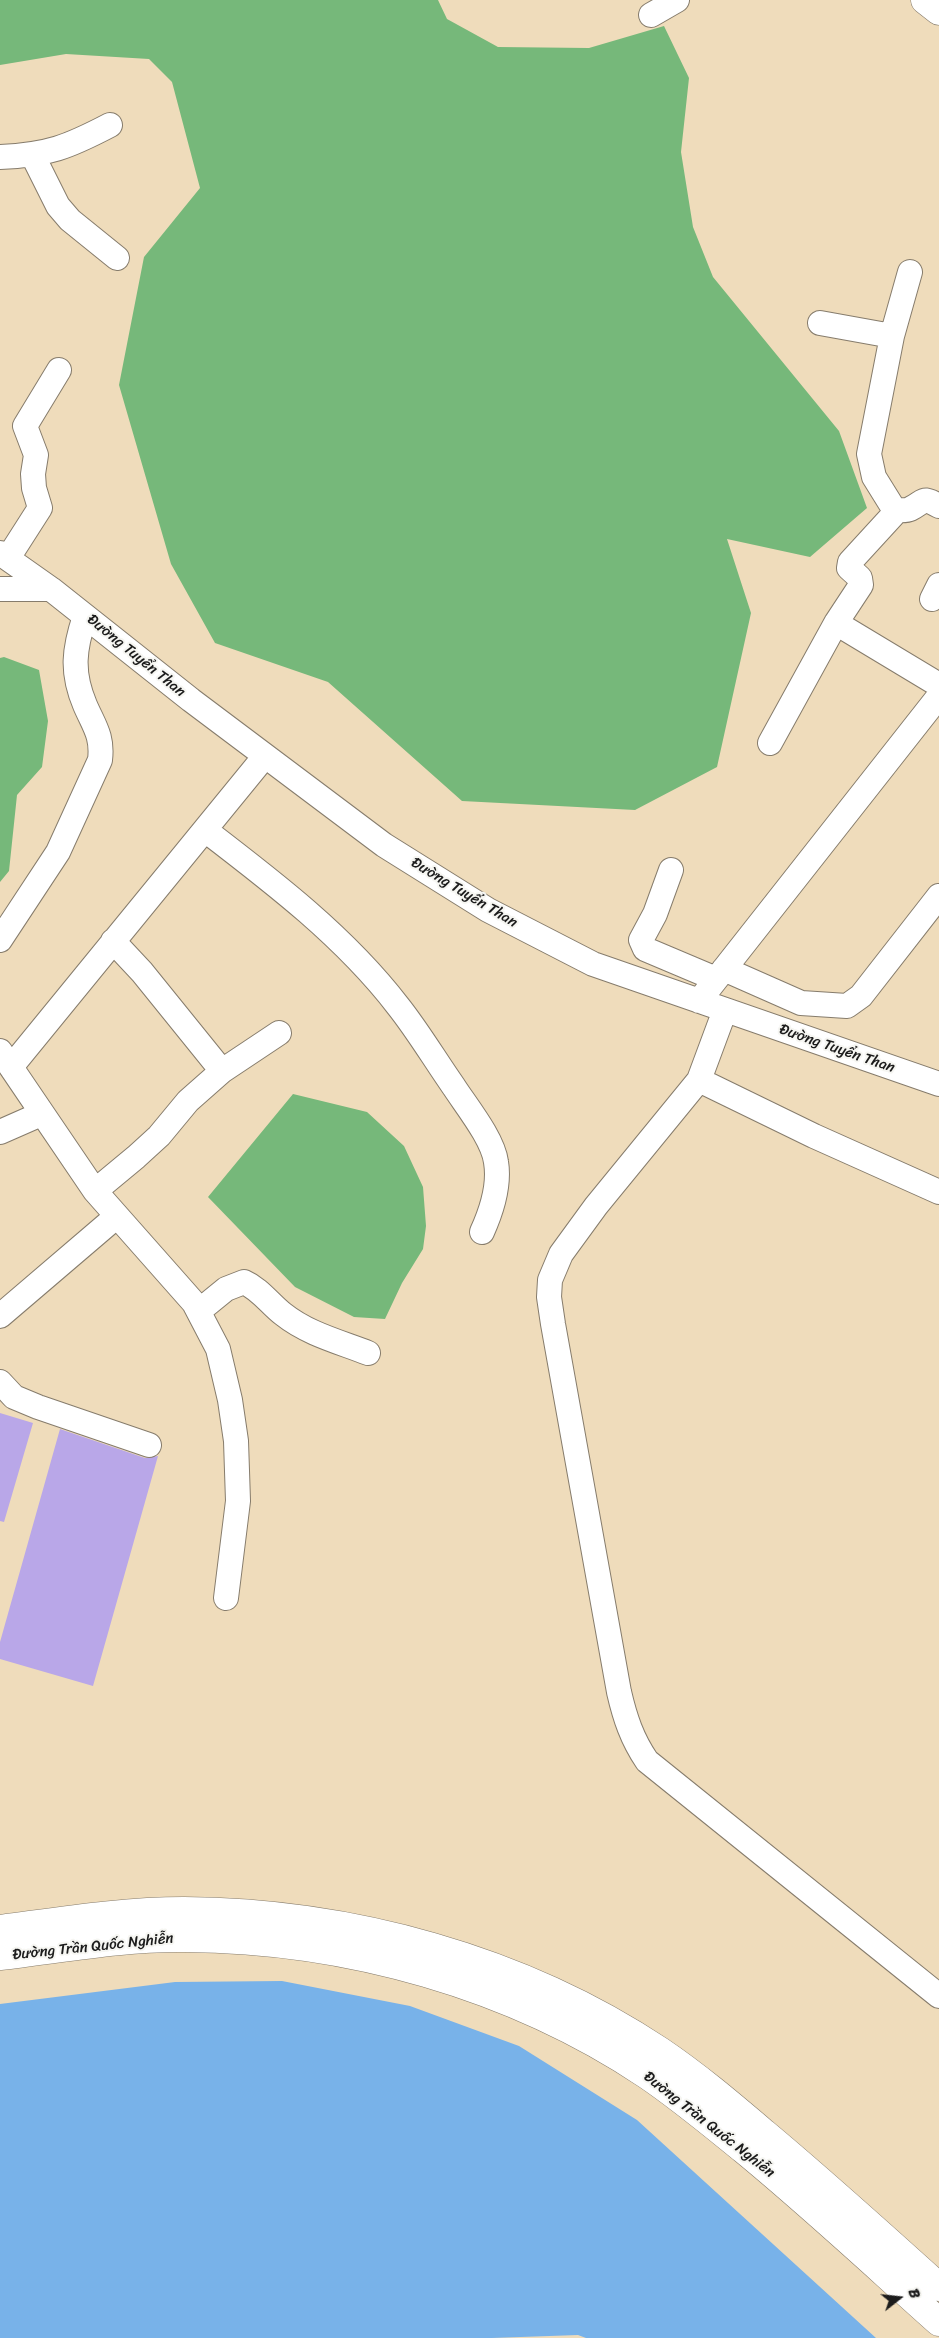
<!DOCTYPE html>
<meta charset="utf-8">
<style>
body{margin:0}
#map{position:relative;width:939px;height:2338px;overflow:hidden;background:#efdcbb;font-family:Sriracha,sans-serif}
canvas{display:block}
.north{position:absolute;left:874px;top:2273px;width:50px;height:50px;-webkit-text-stroke:4px #f6f6f2;paint-order:stroke;rotate:74deg;font-size:14px;font-weight:700;line-height:20px;text-align:center;color:#1c1c1c}
.north::after{content:'';display:block;margin:auto;width:18px;height:22px;background:#1c1c1c;clip-path:polygon(50% 0,100% 100%,50% 72%,0 100%)}
</style>
<div id="map">
<canvas width="939" height="2338"></canvas>
<div class="north">B</div>
</div>
<script>
const c = document.querySelector('canvas').getContext('2d');
c.lineJoin = 'round';
function fillPath(path, color) {
  c.fillStyle = color;
  c.fill(path, 'evenodd');
}
function strokePath(path, color, width, dash) {
  c.strokeStyle = color;
  c.lineWidth = width;
  c.lineCap = dash ? 'butt' : 'round';
  c.setLineDash(dash || []);
  c.stroke(path);
}
function label(font, color, halo, rows, align = 'center') {
  c.font = font + ' Sriracha,sans-serif';
  c.lineWidth = 4;
  c.setLineDash([]);
  c.textBaseline = 'middle';
  c.strokeStyle = halo;
  c.fillStyle = color;
  for (const [text, x, y, turn = 0] of rows) {
    c.save();
    c.translate(x, y);
    c.rotate((+turn || 0) * Math.PI / 180);
    c.textAlign = isNaN(turn) ? turn : align;
    if (halo) c.strokeText(text, 0, 0);
    c.fillText(text, 0, 0);
    c.restore();
  }
}
const forest = new Path2D(`
 M0 0H438L447 19 498 47 589 48 664 26 689 78 681 152 693 227 713 277 839 431 867 508 810 557 727 539 751 613 717 767 635 810 462 801 328 682 215 643 171 564 119 385 144 257 200 188 172 82 149 59 66 54 0 65Z
 M4 657 39 670 48 721 42 767 17 795 9 871 0 882V658Z
 M293 1094 367 1112 404 1146 423 1187 426 1226 423 1249 402 1283 385 1319 354 1317 295 1287 208 1197Z`);
const water = new Path2D(`
 M282 1981 410 2006 519 2046 637 2120 876 2338H586L578 2335 492 2338H0V2004L175 1982Z`);
const building = new Path2D(`
 M0 1413 33 1423 4 1522 0 1521Z
 M60 1429 145 1458 158 1456 93 1686 0 1659V1642Z`);
const minor = new Path2D(`
 M651 15 677 0
 M32 154 58 206 70 220 117 258
 M0 157C48 155 68 147 110 125
 M820 323 892 336
 M894 510C899 510 906 511 910 509 926 501 921 496 939 506
 M0 553 51 589 191 700 384 845 488 910 593 964 939 1084
 M8 558 40 508 34 488 33 474 36 455 25 426 59 370
 M0 589H51
 M932 599 939 585
 M836 623 939 685
 M770 743 836 623 861 585 860 578 849 568 850 562 894 514 892 506 874 477 869 454 892 336 910 272
 M205 830C273 882 345 937 398 1006 418 1031 435 1060 454 1087 467 1107 493 1139 496 1162 500 1186 492 1210 482 1232
 M671 870 655 914 641 940 645 949 716 979
 M0 940 58 852 100 760C103 736 94 726 85 705 71 672 74 649 85 616
 M724 969 801 1003 847 1006 861 996 939 896
 M699 1001 939 696
 M725 1010 699 1080 814 1136 939 1192
 M0 1051 95 1191 194 1303 218 1349 230 1400 236 1441 238 1501 226 1598
 M11 1067 265 756
 M222 1071 279 1033
 M699 1080 596 1206 561 1254 550 1280 549 1297 553 1324 619 1692C625 1718 632 1739 647 1761L939 1996
 M0 1132 41 1114
 M95 1191 136 1157 159 1136 188 1101 222 1071 142 972 113 941
 M199 1311 226 1289 244 1282C260 1289 270 1304 283 1314 308 1334 340 1342 368 1353
 M0 1316 117 1216
 M0 1382 14 1397 38 1407 149 1445`);
const major = new Path2D(`
 M925 0 939 11
 M0 1929C61 1921 122 1911 184 1911 350 1912 522 1959 660 2051 697 2076 731 2105 764 2133 824 2183 881 2235 939 2287
 M0 1956C61 1949 123 1937 185 1938 347 1939 512 1985 647 2075 681 2098 712 2124 744 2150 811 2205 874 2264 939 2322`);
const streetNames = [
 ["Đường Tuyển Than",136,656,39],
 ["Đường Tuyển Than",464,893,31],
 ["Đường Tuyển Than",837,1049,19],
 ["Đường Trần Quốc Nghiễn",93,1947,-6],
 ["Đường Trần Quốc Nghiễn",709,2125,38]
];
fillPath(forest, '#76b87a');
fillPath(water, '#78b2e9');
fillPath(building, '#b9a7e8');
strokePath(minor, '#867c6c', 26);
strokePath(major, '#867c6c', 29);
strokePath(minor, '#fff', 24);
strokePath(major, '#fff', 28);
label('15px', '#1c1c1c', '#f6f6f2', streetNames);
</script>
